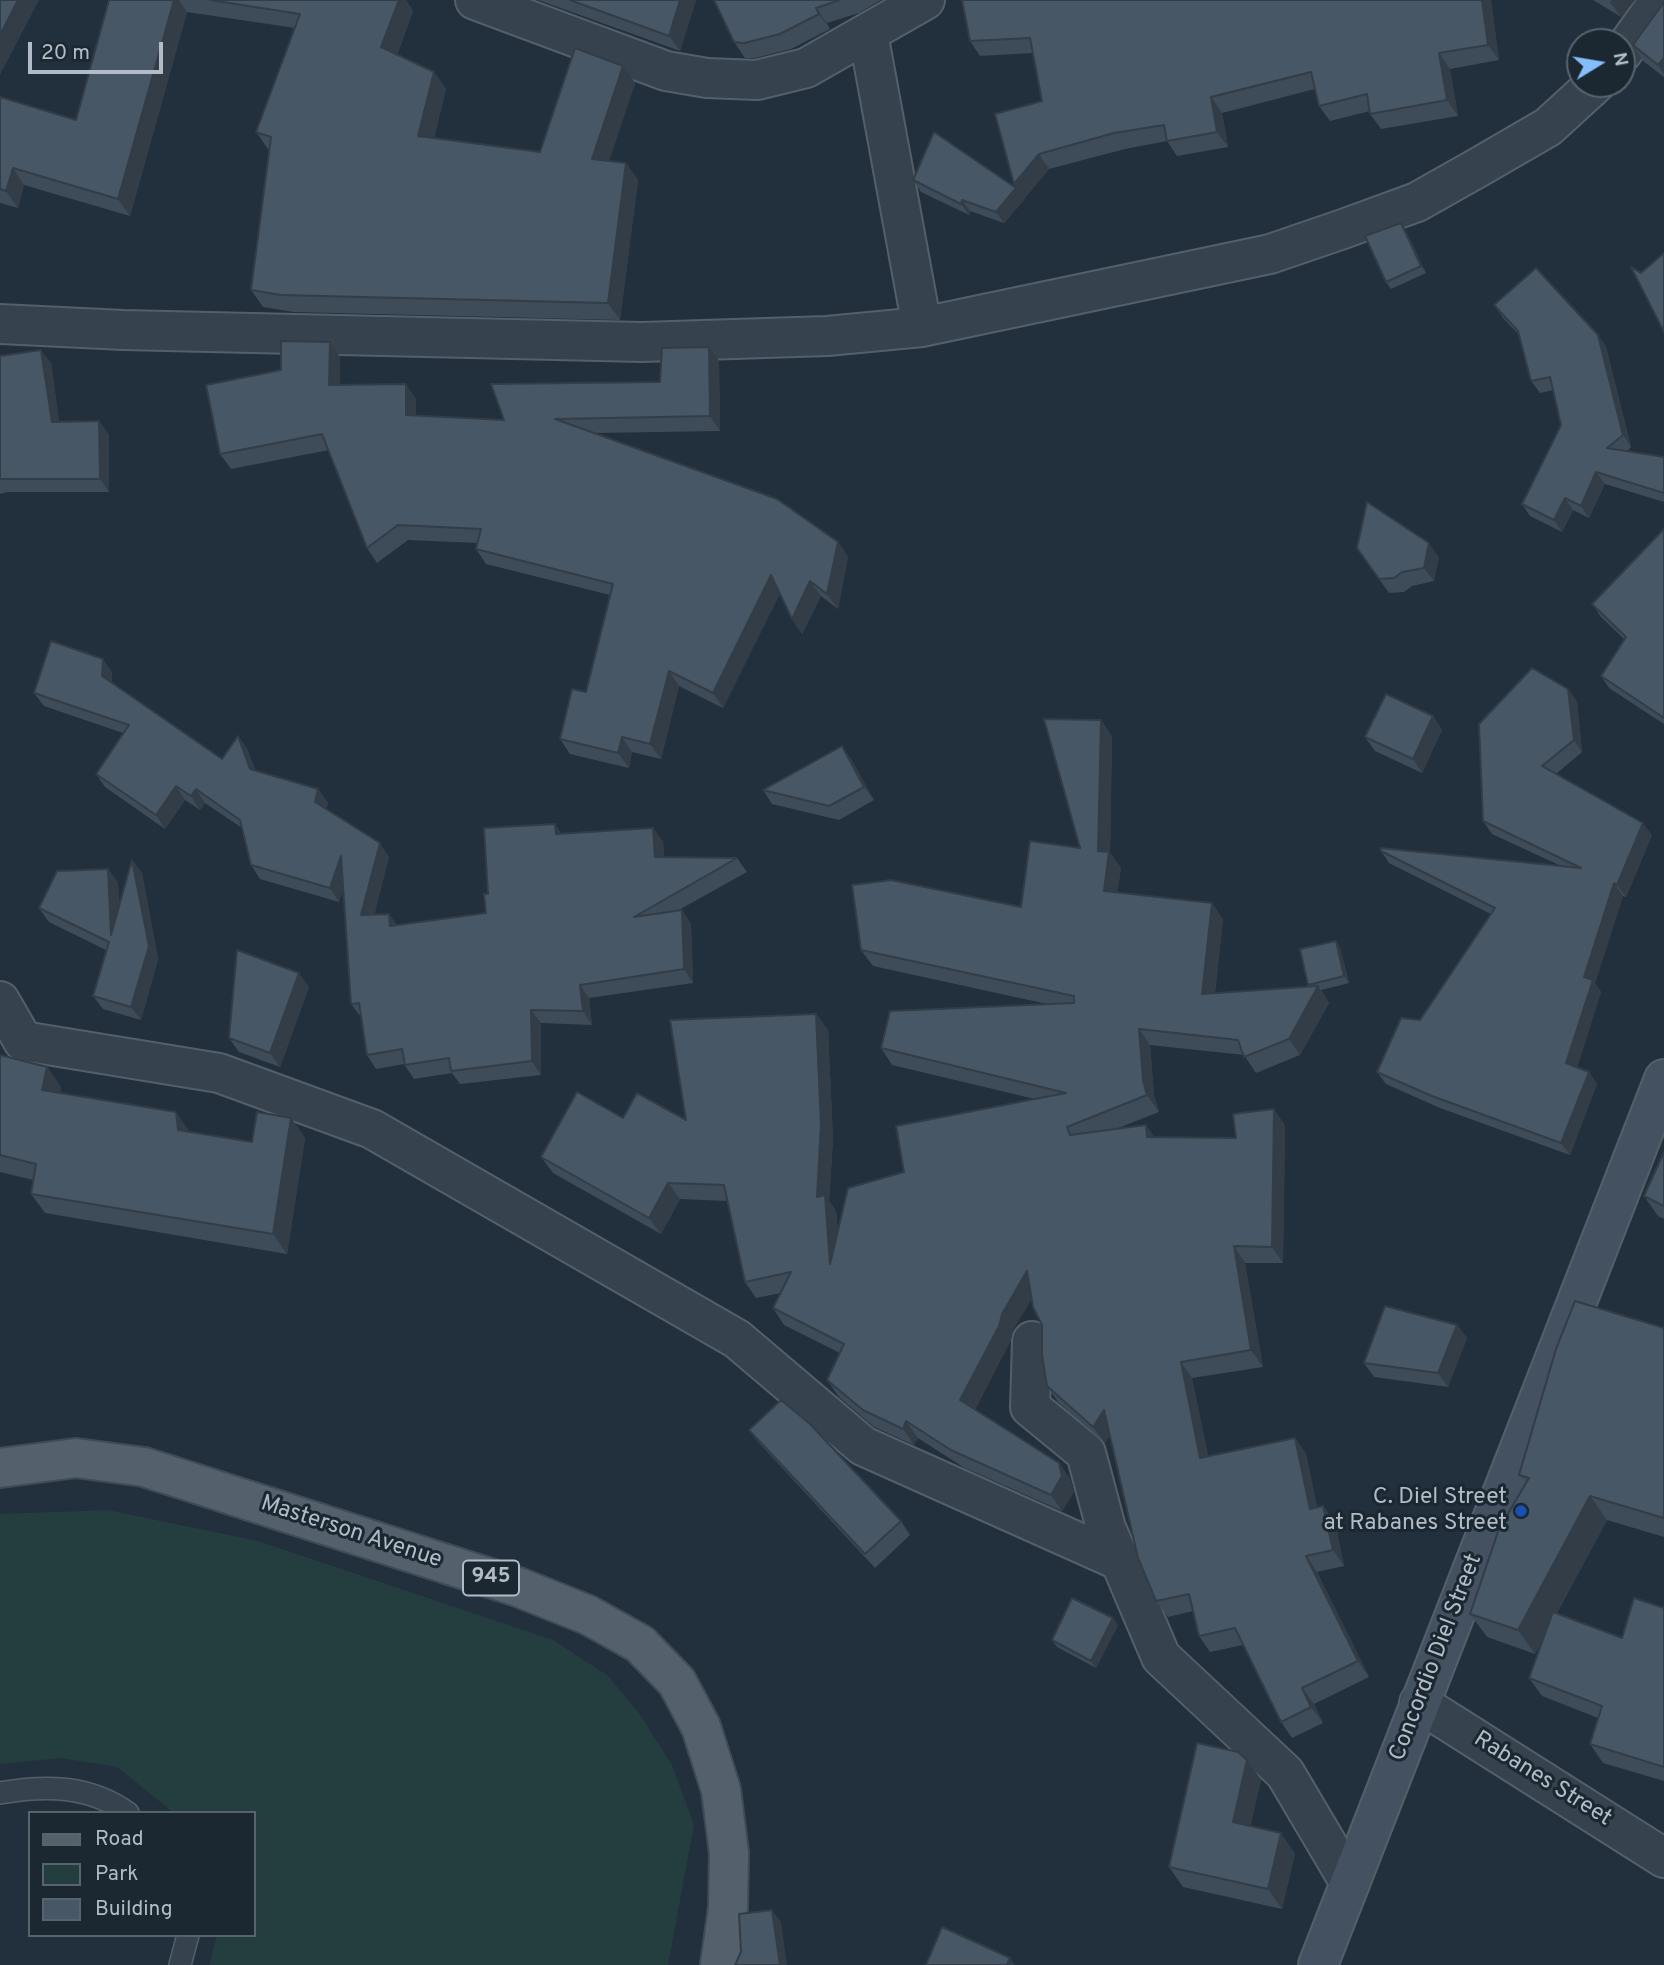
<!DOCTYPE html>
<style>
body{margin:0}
#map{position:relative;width:1664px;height:1965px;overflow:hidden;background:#22303d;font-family:Overpass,sans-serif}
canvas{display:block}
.legend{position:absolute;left:28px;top:1811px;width:228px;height:126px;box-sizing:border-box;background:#1b2731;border:2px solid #57636d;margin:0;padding:9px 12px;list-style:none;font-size:21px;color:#b2bcc8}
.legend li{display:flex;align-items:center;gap:14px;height:35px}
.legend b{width:35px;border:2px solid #57636d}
.north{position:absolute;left:1566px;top:28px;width:70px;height:70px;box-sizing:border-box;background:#1b2731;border:2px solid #57636d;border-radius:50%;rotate:79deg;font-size:19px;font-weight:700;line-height:28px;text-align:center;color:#b2bcc8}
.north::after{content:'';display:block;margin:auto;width:24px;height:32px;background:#84bdfa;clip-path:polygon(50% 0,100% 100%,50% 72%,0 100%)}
.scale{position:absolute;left:28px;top:42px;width:135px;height:32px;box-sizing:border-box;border:4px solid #b2bcc8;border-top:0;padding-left:9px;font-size:21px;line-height:24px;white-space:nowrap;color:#b2bcc8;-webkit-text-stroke:5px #1b2731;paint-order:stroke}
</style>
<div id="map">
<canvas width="1664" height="1965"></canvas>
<ul class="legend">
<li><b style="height:9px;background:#54616d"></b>Road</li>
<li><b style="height:19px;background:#243d3e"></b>Park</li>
<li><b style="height:19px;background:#485766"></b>Building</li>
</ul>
<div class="north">N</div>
<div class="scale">20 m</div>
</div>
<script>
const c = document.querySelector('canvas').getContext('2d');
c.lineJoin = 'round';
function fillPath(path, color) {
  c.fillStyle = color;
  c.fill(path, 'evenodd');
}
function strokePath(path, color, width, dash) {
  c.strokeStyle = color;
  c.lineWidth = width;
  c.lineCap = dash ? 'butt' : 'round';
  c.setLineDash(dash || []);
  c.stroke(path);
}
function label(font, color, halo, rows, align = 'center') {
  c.font = font + ' Overpass,sans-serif';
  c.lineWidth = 6;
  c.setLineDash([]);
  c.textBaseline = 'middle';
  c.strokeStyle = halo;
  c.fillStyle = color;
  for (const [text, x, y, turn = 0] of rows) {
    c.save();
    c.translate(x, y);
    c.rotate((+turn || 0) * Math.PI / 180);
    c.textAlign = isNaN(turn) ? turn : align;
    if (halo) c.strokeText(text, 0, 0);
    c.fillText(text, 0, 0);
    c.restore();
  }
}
const green = new Path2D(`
 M108 1510 258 1541 553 1640 607 1675 639 1713 672 1765 694 1825 668 1965H209L217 1935H254V1813H174L117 1767 61 1758 0 1764V1514Z`);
const service = new Path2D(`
 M0 1793C45 1785 89 1785 128 1813
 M180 1965 188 1935`);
const minor = new Path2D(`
 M475 0 666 71 707 78 757 80 806 68 925 0
 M868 33 922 327
 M1622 53 1660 0
 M0 324 123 330 642 342 827 336 922 327 1270 254 1343 229 1417 202 1479 167 1548 127 1595 84
 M0 1001 23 1041 219 1073 372 1129 737 1339 863 1446 1120 1561
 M1032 1341 1030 1407 1086 1453 1106 1528 1161 1657 1285 1773 1350 1883
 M1419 1703 1664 1858`);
const secondary = new Path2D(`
 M1318 1965 1664 1079`);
const primary = new Path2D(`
 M0 1468 76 1458 144 1467 518 1587 588 1615 640 1644 677 1682 701 1727 721 1790 729 1853 728 1908 720 1965`);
const wall = new Path2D(`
 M109 0H406L413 11 397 55 434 72 446 89 434 138 540 152 623 66 635 83 609 161 626 163 638 180 620 320 293 312 263 307 251 290 270 149H268L256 132 295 28 187 12 130 216 24 185 18 208 0 203V97L76 120Z
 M538 0H696L680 51Z
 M714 0H881L859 13 827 23 830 29 791 49 755 58H745L734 42Z
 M962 0H1491L1499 60 1450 69 1458 116 1381 129 1370 114V111L1330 121 1319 106 1315 89 1222 113 1228 147 1177 156 1167 141 1125 149 1049 169 1024 199 1014 184 1042 101 1033 53 980 56 970 41Z
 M1593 0H1635L1621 17Z
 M1664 2V77L1643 61 1633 45Z
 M913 180 1016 188 1024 200 1004 223 970 211 969 215 921 192Z
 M1405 229 1426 273 1391 289 1386 282Z
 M1494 305 1598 335 1606 347 1631 447 1627 451 1664 457V502L1605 484 1589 518 1573 510 1562 532 1530 516 1522 504 1561 425 1553 390 1540 393 1531 381 1520 336 1503 318Z
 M330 342 340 357V385L416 399V416L504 420 660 382 709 347 719 361 720 431 595 433 838 542 848 557 838 609 821 596 802 634 792 619 780 593 723 708 679 686 661 759 632 752 629 768 570 754 560 739 586 692 610 595 486 564 476 549 477 543 408 540 377 563 367 548 329 450 231 469 220 454 281 370Z
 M0 356 51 363 59 421H99L109 435V492H8L0 494Z
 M1664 529V724L1609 688 1601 676 1624 639 1601 617 1592 604Z
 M1357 548 1439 557 1434 581 1412 586 1404 592 1389 593Z
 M112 672V683L222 759 238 736 247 749 255 770 318 789 328 803 326 809 389 857 374 914H389L397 925 486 913 488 894 562 833 663 841 664 857 737 858 747 872 677 911 682 910 691 924 693 983 589 998 592 1025 541 1023V1075L460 1084 452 1073 414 1079 404 1064 376 1069 367 1055 361 1017 351 1004 343 889 339 902 260 879 251 865 242 828 205 803 200 810 185 800 165 829 105 787 96 774 123 733 44 706 34 693Z
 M1577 701 1582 752 1556 774 1652 835 1626 897 1623 896 1595 983 1601 992 1577 1067 1589 1072 1597 1084 1570 1155 1440 1108 1386 1084 1377 1072 1420 1020 1491 914 1389 863 1381 851 1559 865 1492 834 1483 821Z
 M1433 716 1442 730 1422 773 1375 751 1365 737Z
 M1101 720 1112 737 1110 853 1121 868 1117 893 1223 919 1215 993 1310 987 1308 985 1336 941 1340 948 1349 983 1321 990 1329 1003 1300 1055 1256 1073 1244 1055 1150 1045 1154 1096 1159 1112 1113 1130 1146 1125 1154 1137 1236 1138 1285 1125 1283 1263H1245L1263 1367 1192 1378 1208 1456 1295 1438 1306 1454 1317 1507 1323 1506 1335 1522 1344 1566 1317 1572 1369 1677 1314 1704 1323 1723 1292 1738 1281 1722 1243 1645 1210 1652 1199 1636 1193 1611 1168 1617 1156 1601 1110 1435 1105 1443 1058 1402 1047 1386 1042 1325 1032 1298 1013 1330 1010 1342 975 1409 1059 1463 1070 1479 1074 1492 1062 1511 963 1467 918 1438 914 1445 874 1427 839 1397 827 1380 840 1353 784 1325 773 1308 781 1293 756 1298 745 1282 727 1201 680 1199 661 1234 553 1173 541 1157 623 1118 686 1120 816 1014 828 1030 833 1140 829 1201 836 1211 838 1232 904 1172 1035 1099 892 1065 881 1048 1047 1004 873 966 861 950 1021 907 1080 848Z
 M851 759 874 800 839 820 772 804 763 790Z
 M132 860 142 873 158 959 141 1020 103 1009 93 996 106 950 49 922 39 908 108 869 118 883 119 907Z
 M309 987 280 1067 239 1052 229 1038Z
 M0 1055 47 1067 61 1087 60 1093 190 1132 252 1142 291 1118 305 1138 287 1254 45 1213 31 1194 33 1180 0 1172Z
 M1664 1152V1219L1658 1216 1644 1196Z
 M1457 1325 1467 1338 1448 1387 1374 1377 1364 1363Z
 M1664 1328V1537L1607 1520 1557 1613 1622 1638 1664 1608V1781L1603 1763 1590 1744 1598 1718 1542 1696 1529 1678 1544 1637 1535 1654 1487 1637 1470 1614 1526 1484 1519 1475Z
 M749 1430 901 1521 910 1535 875 1568 759 1443Z
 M1118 1625 1096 1668 1057 1647 1052 1640Z
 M1247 1760 1261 1780 1250 1826 1295 1853 1282 1909 1183 1887 1169 1867Z`);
const shadedWall = new Path2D(`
 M18 0H39L0 75V35Z
 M174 0H179L187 12 130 216 118 199Z
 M399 0H406L413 11 393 64 381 47Z
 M680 0H696L680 51 669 36Z
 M1482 0H1491L1499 60 1488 45Z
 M1612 0H1635L1621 17 1610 2Z
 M816 8 827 23 830 29 819 14Z
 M1439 53 1450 69 1458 116 1447 100Z
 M1664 58V74L1658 65Z
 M623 66 635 83 604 176 592 159Z
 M434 72 446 89 430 153 418 136Z
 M1211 97 1222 113 1228 147 1217 132Z
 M1039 154 1049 169 1024 199 1014 184Z
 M626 163 638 180 620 320 608 303Z
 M13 168 24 185 18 208 6 191Z
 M1016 188 1024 200 1004 223 996 212Z
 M962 200 970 211 969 215 961 204Z
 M1401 223 1405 229 1426 273 1421 266Z
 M1598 335 1606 347 1631 447 1623 435Z
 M330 342 340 357V400L329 385Z
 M709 347 719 361 720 431 710 416Z
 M41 350 51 363 61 435 52 422Z
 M406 384 416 399V430L406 415Z
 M99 421 109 435V492L100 479Z
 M1596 472 1605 484 1589 518 1581 506Z
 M1565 498 1573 510 1562 532 1554 520Z
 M838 542 848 557 838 609 827 594Z
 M1429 543 1439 557 1434 581 1424 568Z
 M771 575 782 590 723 708 713 693Z
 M810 581 821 596 802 634 792 619Z
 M103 659 112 672V689L102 676Z
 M669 671 679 686 661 759 650 744Z
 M1568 689 1577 701 1582 752 1574 740Z
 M1433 716 1442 730 1422 773 1413 759Z
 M1101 720 1112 737 1110 853 1121 868 1115 907 1104 891 1098 851Z
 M238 736 247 749 260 782 250 769Z
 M622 737 632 752 629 768 618 753Z
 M842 746 851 759 874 800 864 787Z
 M176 786 185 800 165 829 156 815Z
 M196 789 205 803 200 810 191 796Z
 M318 789 328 803 324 815 315 802Z
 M1643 823 1652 835 1626 897 1617 885Z
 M555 824 564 837 556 834Z
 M653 828 663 841 665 871 655 857Z
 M380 843 389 857 371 929 361 915Z
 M341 856 351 870 339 902 330 888Z
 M132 860 142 873 158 959 141 1020 131 1007Z
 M108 869 118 883 120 948 111 935Z
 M1614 883 1623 896 1595 983 1601 992 1575 1075 1566 1063 1584 977Z
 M1212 903 1223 919 1213 1010 1202 994Z
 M682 910 691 924 693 983 684 969Z
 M389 914 398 927 390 926Z
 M1336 941 1340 948 1349 983 1344 976Z
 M299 973 309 987 280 1067 270 1053Z
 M580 985 589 998 592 1025 583 1011Z
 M1318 986 1329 1003 1300 1055 1289 1039Z
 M531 1010 541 1023V1075L532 1061Z
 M816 1014 828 1030 833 1140 829 1201 836 1211 842 1281 830 1264 817 1197Z
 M1139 1029 1150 1045 1154 1096 1159 1112 1147 1095 1143 1080Z
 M47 1067 61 1087 56 1110 42 1090Z
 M1589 1072 1597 1084 1570 1155 1561 1143Z
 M1274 1109 1285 1125 1283 1263 1272 1247Z
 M176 1112 190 1132 178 1130Z
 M291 1118 305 1138 287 1254 273 1234Z
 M1146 1125 1158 1142 1147 1137Z
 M668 1183 680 1199 661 1234 649 1218Z
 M1234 1246 1245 1263 1263 1367 1251 1350Z
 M1027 1271 1039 1287 1013 1330 1010 1342 972 1416 960 1400 1002 1314Z
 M1457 1325 1467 1338 1448 1387 1438 1373Z
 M1181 1362 1192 1378 1212 1474 1200 1458Z
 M1104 1410 1116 1426 1105 1443 1093 1427Z
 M906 1421 918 1438 914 1445 903 1429Z
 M1295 1438 1306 1454 1321 1525 1310 1509Z
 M1059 1463 1070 1479 1074 1492 1062 1511 1051 1495Z
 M1590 1496 1607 1520 1535 1654 1518 1630Z
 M1323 1506 1335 1522 1344 1566 1333 1550Z
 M1306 1556 1317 1572 1369 1677 1358 1661Z
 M1113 1618 1118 1625 1096 1668 1091 1661Z
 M1302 1688 1314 1704 1323 1723 1311 1707Z
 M1247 1760 1261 1780 1247 1842 1233 1822Z
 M1281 1833 1295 1853 1282 1909 1268 1889Z
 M772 1910 781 1922 787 1965H780Z
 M1010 1958 1015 1965H1007Z`);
const building = new Path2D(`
 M0 0H18L0 35Z
 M109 0H174L118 199 13 168 6 191 0 189V97L76 120Z
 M210 0H399L381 47 434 72 418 136 540 152 575 48 623 66 592 159 626 163 608 303 281 295 251 290 271 137 256 132 300 14Z
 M570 0H680L669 36Z
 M714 0H840L816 8 819 14 780 34 744 43 734 42Z
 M962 0H1482L1488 45 1439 53 1447 100 1370 114 1367 94 1319 106 1311 72 1211 97 1217 132 1167 141 1164 125 1114 133 1039 154 1014 184 995 114 1042 101 1030 38 970 41Z
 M1664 2V58L1658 65 1633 45Z
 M934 132 1016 188 996 212 962 200 961 204 913 180Z
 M1401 223 1421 266 1386 282 1365 236Z
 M1664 253V332L1631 267 1641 273Z
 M1536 268 1598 335 1623 435 1607 448 1664 457V493L1596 472 1581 506 1565 498 1554 520 1522 504 1561 425 1550 377 1531 381 1518 331 1494 305Z
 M281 341 330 342 329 385 406 384V415L504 420 491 384 660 382 662 348 709 347 710 416 555 419 777 499 838 542 827 594 810 581 792 619 771 575 713 693 669 671 650 744 622 737 618 753 560 739 572 689 586 692 613 584 476 549 481 529 398 525 367 548 322 434 220 454 206 385 281 370Z
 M41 350 52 422 99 421 100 479H0V356Z
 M1367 502 1429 543 1424 568 1402 572 1394 578 1379 579 1357 548Z
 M1664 529V718L1601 676 1626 637 1592 604Z
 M51 641 103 659 102 676 222 759 238 736 250 769 318 789 315 802 380 843 361 915 389 914 390 926 486 913 484 894H488L484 828 555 824 556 834 653 828 655 857 737 858 634 917 682 910 684 969 580 985 583 1011 531 1010 532 1061 451 1071 449 1058 405 1065 402 1049 367 1055 359 1003 351 1004 341 856 330 888 251 865 240 820 196 789 191 796 176 786 156 815 96 774 129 725 34 693Z
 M1532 668 1568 689 1574 740 1542 766 1643 823 1617 885 1614 883 1584 977 1593 980 1566 1063 1589 1072 1561 1143 1432 1096 1377 1072 1401 1018 1420 1020 1495 908 1381 851V848L1581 868 1483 821 1479 724Z
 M1386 694 1433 716 1413 759 1365 737Z
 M1044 719 1101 720 1098 851 1109 852 1104 891 1212 903 1202 994 1318 986 1289 1039 1244 1057 1238 1040 1139 1029 1143 1080 1147 1095 1067 1127 1070 1135 1146 1125 1147 1137 1236 1138 1233 1114 1274 1109 1272 1247 1234 1246 1251 1350 1181 1362 1200 1458 1295 1438 1310 1509 1323 1506 1333 1550 1306 1556 1358 1661 1302 1688 1311 1707 1281 1722 1235 1628 1199 1636 1189 1594 1156 1601 1138 1558 1104 1410 1093 1427 1047 1386 1042 1355V1325L1033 1307 1027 1271 1002 1314 999 1326 960 1400 1059 1463 1062 1476 1051 1495 951 1450 906 1421 903 1429 863 1410 827 1380 844 1344 773 1308 791 1272 745 1282 724 1185 668 1183 649 1218 541 1157 577 1092 623 1118 637 1093 686 1120 670 1020 816 1014 821 1124 817 1197 825 1195 830 1264 848 1188 904 1172 896 1126 1066 1093 881 1048 890 1011 1074 1003V996L861 950 852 885 891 880 1021 907 1030 841 1080 848Z
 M842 746 864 787 829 806 763 790Z
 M132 860 149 946 131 1007 93 996 109 942 39 908 57 871 108 869 111 935Z
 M1336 941 1344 976 1308 985 1300 949Z
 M237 950 299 973 270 1053 229 1038Z
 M0 1055 47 1067 42 1090 176 1112 178 1130 252 1142 257 1112 291 1118 273 1234 31 1194 36 1164 0 1155Z
 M1664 1152V1206L1644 1196Z
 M1575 1301 1664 1328V1518L1590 1496 1518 1630 1470 1614 1499 1529 1529 1478 1519 1475 1556 1349Z
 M1385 1306 1457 1325 1438 1373 1364 1363Z
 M781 1400 810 1424 901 1521 865 1554 749 1430Z
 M1072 1598 1113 1618 1091 1661 1052 1640Z
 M1634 1598 1664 1608V1767L1590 1744 1602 1706 1529 1678 1553 1612 1622 1638Z
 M1197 1743 1238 1752 1247 1760 1233 1822 1281 1833 1268 1889 1169 1867Z
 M772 1910 780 1965H735L741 1952 739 1914Z
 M942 1927 1010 1958 1007 1965H926Z`);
const markers = [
 [1521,1511,7,"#1a4fb4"]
];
const shields = [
 [491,1578,56]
];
const shieldNames = [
 ["945",491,1578]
];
const poiNames = [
 ["C. Diel Street",1507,1498],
 ["at Rabanes Street",1507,1524]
];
const streetNames = [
 ["Masterson Avenue",351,1533,18],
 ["Concordio Diel Street",1437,1658,-69],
 ["Rabanes Street",1542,1780,32]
];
fillPath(green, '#243d3e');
strokePath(service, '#545f6a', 24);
strokePath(minor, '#545f6a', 42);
strokePath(secondary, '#545f6a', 42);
strokePath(primary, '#3f4b55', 42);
strokePath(service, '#36424d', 21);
strokePath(minor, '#36424d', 38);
strokePath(secondary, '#445160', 38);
strokePath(primary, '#54616d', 38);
fillPath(wall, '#3e4b58');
fillPath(shadedWall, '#323d47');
fillPath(building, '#485766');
strokePath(building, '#323d47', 2);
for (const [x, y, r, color] of markers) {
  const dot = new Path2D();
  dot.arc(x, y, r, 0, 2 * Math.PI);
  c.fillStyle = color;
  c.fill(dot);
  strokePath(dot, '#1b2731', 2.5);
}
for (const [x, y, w] of shields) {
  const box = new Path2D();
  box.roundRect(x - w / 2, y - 17.5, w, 35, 5);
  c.fillStyle = '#1b2731';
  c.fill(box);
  strokePath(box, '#b2bcc8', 2);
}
label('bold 21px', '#b2bcc8', null, shieldNames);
label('23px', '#b2bcc8', '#1b2731', poiNames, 'right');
label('23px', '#b2bcc8', '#1b2731', streetNames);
</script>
